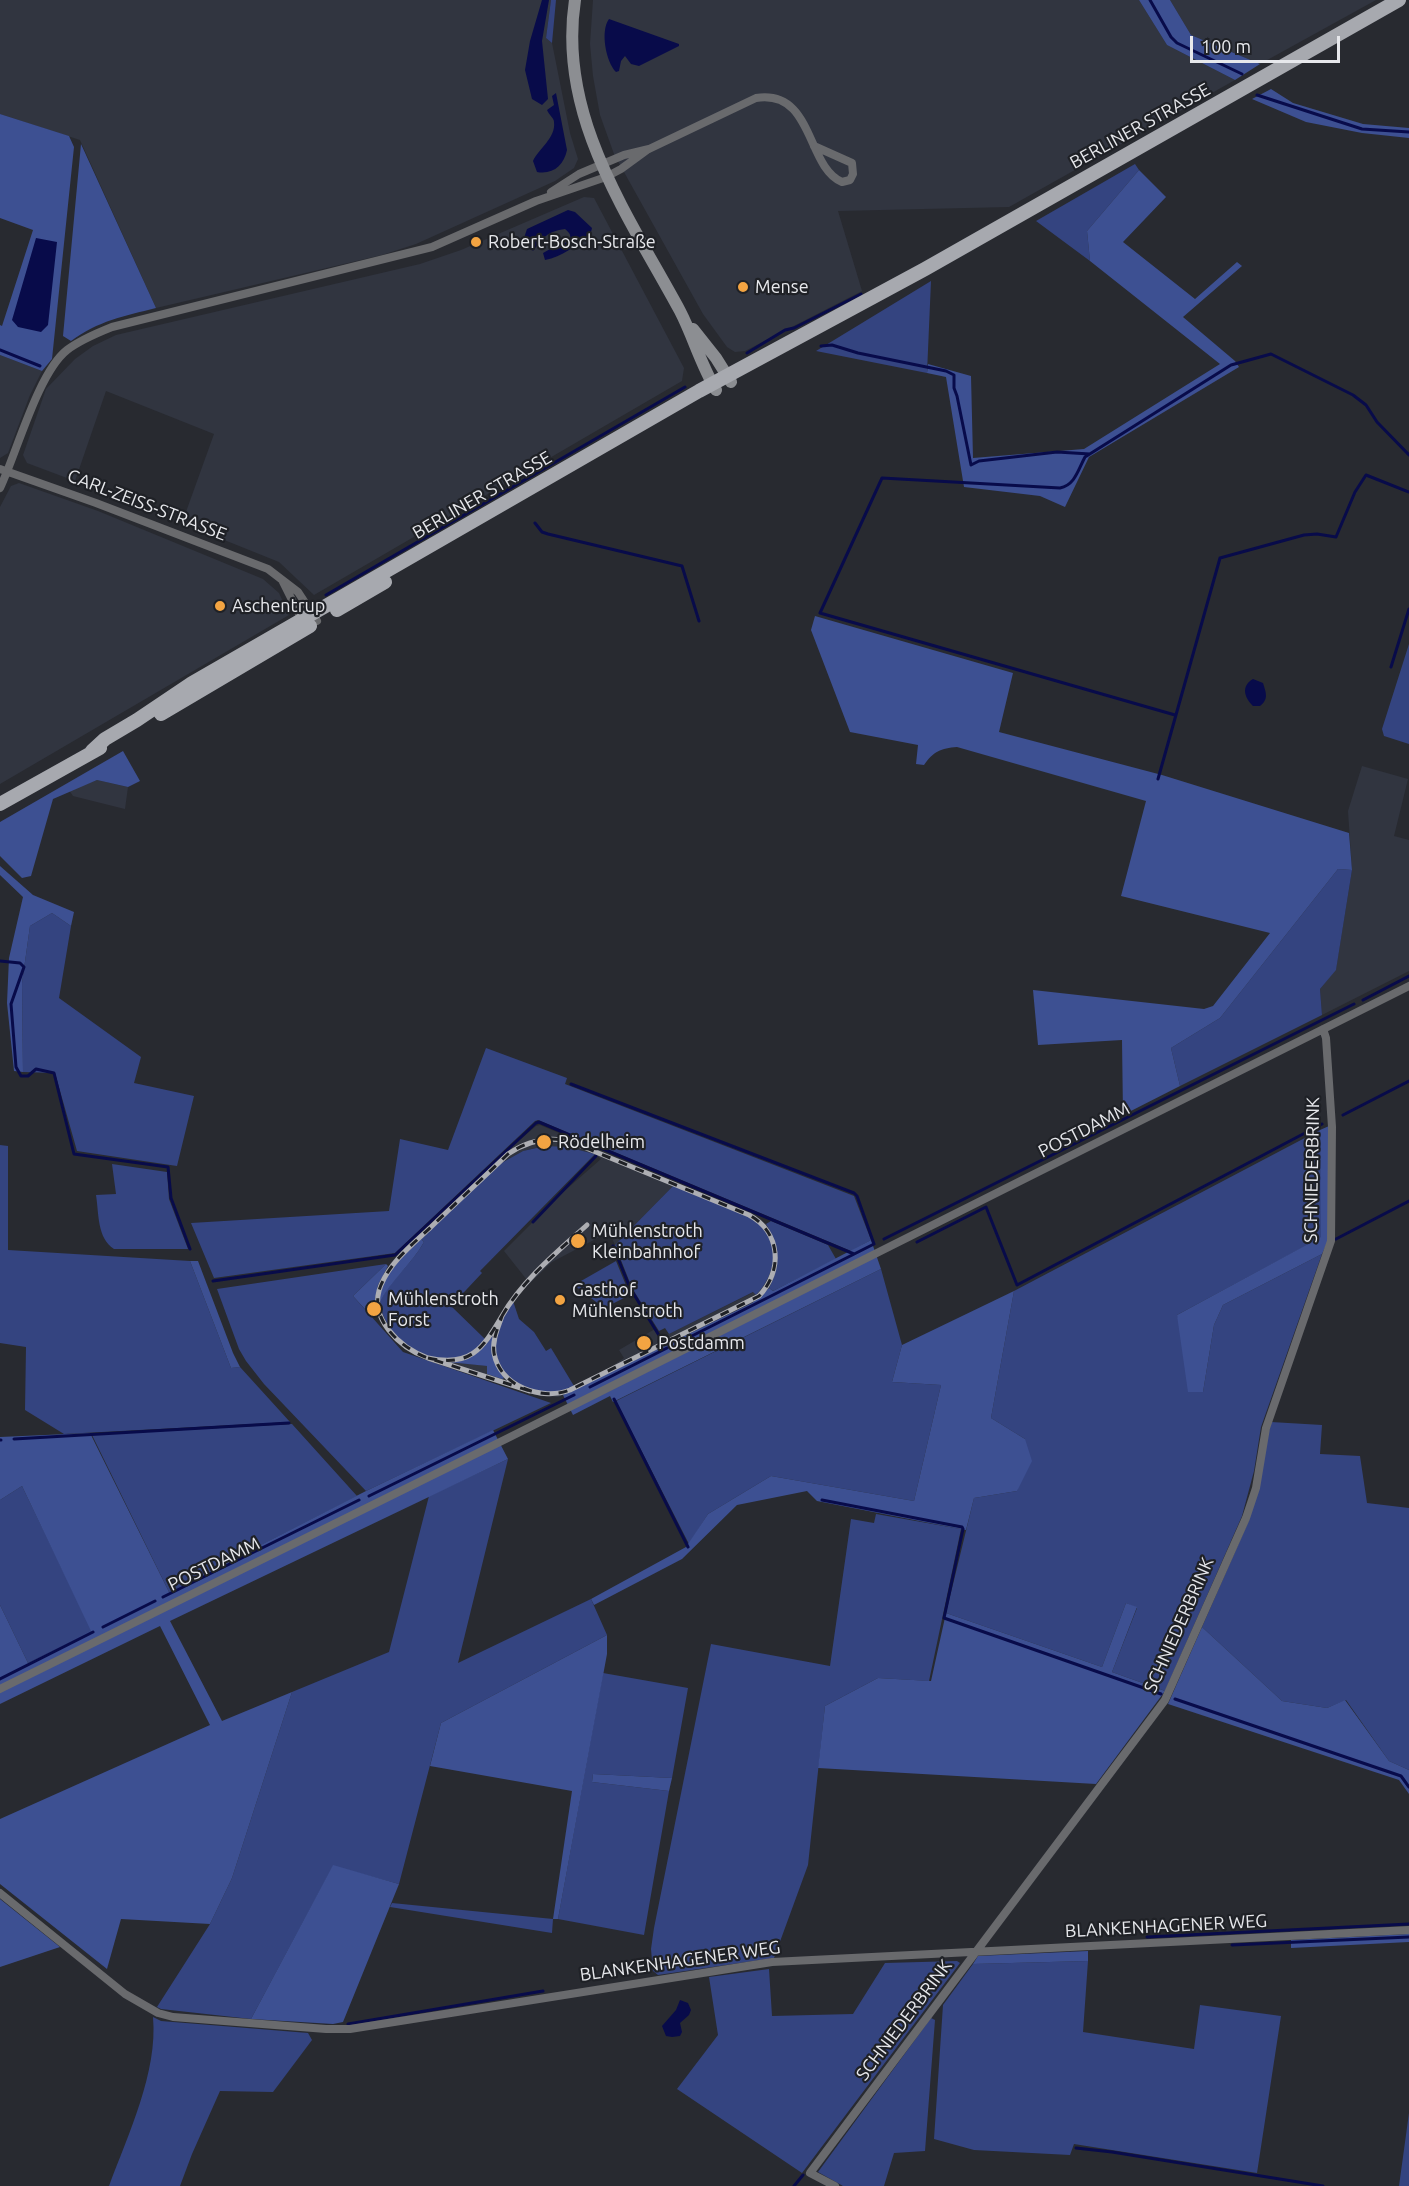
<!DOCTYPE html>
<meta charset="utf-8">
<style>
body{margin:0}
#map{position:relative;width:1409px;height:2186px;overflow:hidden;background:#282a30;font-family:Ubuntu,sans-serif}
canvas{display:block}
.scale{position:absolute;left:1190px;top:36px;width:150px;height:27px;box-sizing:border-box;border:3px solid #e7e8ec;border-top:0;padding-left:8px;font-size:18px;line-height:21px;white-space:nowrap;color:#e7e8ec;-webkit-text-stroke:4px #1f2126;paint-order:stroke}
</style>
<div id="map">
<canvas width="1409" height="2186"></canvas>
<div class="scale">100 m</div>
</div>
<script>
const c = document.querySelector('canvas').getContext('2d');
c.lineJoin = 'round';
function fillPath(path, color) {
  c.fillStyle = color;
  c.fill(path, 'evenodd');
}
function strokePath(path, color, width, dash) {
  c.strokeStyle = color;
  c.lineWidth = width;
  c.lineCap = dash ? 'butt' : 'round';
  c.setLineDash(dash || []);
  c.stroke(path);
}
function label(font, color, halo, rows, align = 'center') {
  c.font = font + ' Ubuntu,sans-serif';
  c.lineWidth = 4.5;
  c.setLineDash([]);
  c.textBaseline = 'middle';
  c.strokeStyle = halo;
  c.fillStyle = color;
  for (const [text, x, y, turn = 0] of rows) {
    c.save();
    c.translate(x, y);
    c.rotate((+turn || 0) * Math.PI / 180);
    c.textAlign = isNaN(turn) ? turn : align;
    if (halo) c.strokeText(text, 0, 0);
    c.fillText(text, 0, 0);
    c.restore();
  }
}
const built = new Path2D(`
 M0 0H551L546 38 552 43 570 133 578 159 574 168 555 181 416 244 382 255 156 308 80 140 0 114Z
 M593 0H1139L1167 45 1235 80 1009 207 838 211 862 291 745 351 735 352 727 347 703 314 614 154 600 115 593 76 590 44Z
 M1170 0H1376L1260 64 1191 35Z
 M584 197 594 198 684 368 682 381 314 595 279 562 182 523 214 434 106 391 75 481 27 463 23 455 46 389 75 359 93 346 116 335 420 264 461 250Z
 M0 355 42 371 30 395 8 453 0 458Z
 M19 483 98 511 263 579 279 593 289 615 0 784V507L11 486Z
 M1362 766 1408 779 1394 836 1409 840V971L1322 1015 1320 989 1336 969 1352 870 1348 811Z
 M97 780 128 787 125 809 73 796 69 790Z
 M540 1125 756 1216 766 1224 777 1247V1270L769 1288 752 1303 584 1386 582 1382 603 1372 624 1358 619 1350 655 1329 661 1338 754 1292 755 1295 767 1281 772 1269 774 1249 768 1234 754 1220 674 1185 615 1245 609 1232 552 1262 522 1291 520 1289 527 1280 504 1251 561 1194 601 1159 595 1154 567 1147 535 1148 523 1151 498 1165 396 1263 389 1273 380 1292V1309L390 1328 406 1346 428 1356 448 1359 459 1358 478 1349 511 1299 513 1301 504 1314 496 1340V1355L504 1371 520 1384 537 1391 556 1392 577 1385 579 1388 558 1397 537 1395 420 1357 405 1348 392 1337 379 1317 377 1318 368 1304 375 1301 378 1285 385 1271 393 1260 516 1143 536 1126ZM492 1336V1356L504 1378 488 1366 452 1362 475 1356 480 1352Z`);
const green = new Path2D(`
 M551 0H556L552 43 546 38Z
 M1135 164 1139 170 1087 231 1090 261 1036 221Z
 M931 281 927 373 816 351Z
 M1409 644V744L1384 736 1382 729Z
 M1338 869 1352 870 1336 970 1320 989 1322 1015 1180 1086 1171 1048 1220 1018Z
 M52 913 71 926 59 998 141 1057 134 1083 194 1096 177 1166 77 1151 55 1073 23 1072 22 983 30 926Z
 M486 1048 567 1078 565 1084 854 1196 871 1240 851 1251 538 1120 535 1121 395 1253 214 1278 191 1223 389 1211 400 1139 448 1150Z
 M1320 1130 1322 1237 1177 1315 1203 1392 1214 1325 1223 1305 1322 1254 1261 1427 1254 1471 1242 1516 1165 1691 1112 1672 1137 1608 1126 1603 1102 1667 946 1613 974 1498 1017 1491 1025 1439 991 1418 1014 1291Z
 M0 1145 8 1146V1250L190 1261 231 1368 240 1367 290 1422 64 1434 25 1410 26 1347 0 1343Z
 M545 1146 567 1147 595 1154 480 1271 482 1273 451 1306 486 1340C453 1382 385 1349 380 1302 390 1280 412 1264 424 1242L421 1239 498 1165 523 1151Z
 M112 1164 167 1172 169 1199 188 1249H114C97 1238 99 1214 96 1195L116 1194Z
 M674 1185C692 1193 711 1201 729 1208 739 1213 750 1216 758 1222 783 1242 775 1276 756 1295L753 1292 669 1334 665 1328 659 1331 632 1288 615 1245Z
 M771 1221 828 1245 836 1259 773 1291 769 1288C781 1265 779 1246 766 1224Z
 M616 1261 630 1295 604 1308 574 1285Z
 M386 1264 353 1296 403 1352 551 1403 366 1491 264 1384 246 1361 239 1349 217 1289Z
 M881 1269 902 1345 892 1382 941 1385 914 1501 771 1476 708 1514 689 1544 616 1401Z
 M513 1301 519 1319 534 1332 546 1351 551 1348 574 1386C560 1393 544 1394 529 1389 488 1373 487 1332 513 1301Z
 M1271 1422 1322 1425 1320 1454 1360 1456 1367 1503 1409 1508V1770L1389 1761 1346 1700 1327 1708 1282 1701 1202 1627 1249 1520Z
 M292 1424 357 1496 169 1592 92 1435Z
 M508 1459 458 1663 591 1599 607 1635 441 1723 399 1884 333 1866 251 2019 161 2009 157 2007 210 1924 232 1878 292 1692 389 1652 429 1496Z
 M22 1486 92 1631 28 1663 0 1605V1500Z
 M876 1514 961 1529 929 1681 878 1678 825 1706 808 1865 774 1958 658 1975 653 1971 651 1949 654 1928 711 1644 830 1666 851 1519 874 1523Z
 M603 1673 688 1688 672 1778 593 1774 592 1782 669 1791 644 1935 558 1919Z
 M392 1903 553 1919 552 1933 390 1907Z
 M957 1961 960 1963 802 2173 677 2089 718 2035 709 1977 769 1969 772 2016 853 2014 885 1963Z
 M1088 1961 1083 2032 1194 2049 1200 2005 1281 2016 1257 2173 1074 2144 1070 2155 974 2150 934 2139 943 2005 973 1964Z
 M153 2017 161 2021 308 2033 312 2040 273 2092 220 2091 192 2154 180 2186H109C128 2135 158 2072 153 2017Z
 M931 2018 935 2020 925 2151 894 2153 884 2186H843L818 2172Z
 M1409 2113V2186H1399Z`);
const forest = new Path2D(`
 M1139 0H1170L1191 35 1260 64 1235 80 1167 45Z
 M1271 89 1293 103 1363 124 1409 128V138L1362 133 1306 122 1252 99Z
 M0 114 69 136 74 147 52 359 42 371 0 355V325L2 326 33 230 0 218Z
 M81 144 156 308C124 316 98 321 71 341L63 336Z
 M1139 170 1166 197 1123 242 1195 299 1237 262 1242 266 1183 317 1235 361 1239 367 1089 457 1065 507 1040 496 964 487 946 377 927 373 928 364 971 376 973 458 1084 449 1220 364 1090 261 1087 231Z
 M815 616 1013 673 999 732 1162 775 1349 833 1352 870 1338 869 1220 1018 1171 1048 1180 1086 1123 1115 1122 1040 1038 1045 1033 990 1204 1009 1213 1006 1270 933 1121 896 1146 801 957 747C941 748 933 752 924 765L916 764 918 745 850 732 811 630Z
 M123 751 140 781 128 787 97 780 53 799 31 876 22 878 0 856V822Z
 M0 866 33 895 74 912 71 926 52 913 30 926 22 983 23 1072 14 1071 7 1003 9 958 23 897 0 875Z
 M1329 1126 1328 1241 1322 1254 1223 1305 1214 1325 1203 1392H1188L1177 1315 1321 1237 1320 1130Z
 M421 1239 424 1242C412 1264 391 1280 380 1302 378 1275 403 1256 421 1239Z
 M871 1240 881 1269 613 1402 610 1396 573 1415 563 1395 752 1303 769 1288 773 1291Z
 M190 1261H198L233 1353 240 1367 231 1368Z
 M386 1264 388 1266 378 1285 375 1301 368 1304 375 1316 373 1318 353 1296Z
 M1014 1291 991 1418 1025 1439 1032 1461 1017 1491 974 1498 966 1530 817 1501 807 1491 737 1505 682 1559 594 1605 591 1599 686 1547 708 1514 771 1476 914 1501 941 1385 892 1382 902 1345Z
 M494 1334C489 1351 494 1364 504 1378L502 1379 487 1374V1366L448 1362C470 1362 481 1352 494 1334Z
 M493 1430 508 1459 170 1621 222 1721 292 1692 232 1878 210 1924 121 1919 107 1969 0 1884V1819L210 1725 160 1626 0 1704V1605L28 1663 91 1631 22 1486 0 1500V1437L90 1433 169 1592 366 1491Z
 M1126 1603 1137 1607 1112 1672 1165 1691 1096 1784 818 1768 825 1706 878 1678 931 1681 946 1613 1102 1667Z
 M1202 1627 1282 1701 1327 1708 1345 1700 1389 1761 1409 1770V1794L1399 1780 1168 1704Z
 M607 1635V1654L558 1919H553L572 1791 430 1766 441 1723Z
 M593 1774 672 1778 669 1791 592 1782Z
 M333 1865 399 1884 343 2022 333 2024 251 2019Z
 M0 1899 60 1947 0 1967Z
 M1409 1934V1942L1291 1948V1940Z
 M1088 1951V1961L973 1964 978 1956Z`);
const water = new Path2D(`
 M542 0H549L542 41 548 99 542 105 532 99 525 70 530 41Z
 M609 19 679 44V46L639 66 631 64 625 56 621 61 619 71 616 72C606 62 600 31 609 19Z
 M556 93 567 150C564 165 553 175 537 172L533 161C539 148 556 138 554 122 554 118 549 115 547 110L554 105 552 96Z
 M568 210 575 212 592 228 590 236C576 245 562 257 545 260L543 253 559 244 569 242C572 236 570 233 565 229 548 231 542 238 533 251L524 238 527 229Z
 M36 238 57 242 48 325 41 332 18 327 12 320Z
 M1253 679 1263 683C1266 693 1269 699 1260 706H1253C1244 697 1241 686 1253 679Z
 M680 2000 688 2003 691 2010 689 2015 680 2023 682 2032 680 2036 672 2037 666 2036 662 2026 676 2010Z`);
const stream = new Path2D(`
 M1150 0 1171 37 1177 43 1242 74
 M1257 95 1362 129 1409 132
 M821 346 832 345 858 353 946 371 954 375V388L957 396 971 465 979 461 1057 452 1090 454
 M0 350 40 366
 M747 353 785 330 794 328 861 294
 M535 523 542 532 548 534 682 566 699 621
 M326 595 685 387
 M1391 667 1409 609
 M1175 715 820 613 882 478 1060 488C1075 485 1078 470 1085 457L1231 365 1271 354 1353 395 1366 405 1377 422 1409 455
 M1158 779 1220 558 1304 535 1317 534 1336 537 1355 492 1366 475 1409 492
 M0 961 20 963 24 967 11 1004 16 1067 21 1076H28L36 1069 54 1073 74 1154 168 1167 171 1198 190 1249
 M1363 1000 1409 976
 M571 1084 854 1193 857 1196 874 1244 676 1344
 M1343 1115 1409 1081
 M596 1146 854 1254
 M533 1222 596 1156
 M884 1239 1354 1004
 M1336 1239 1409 1201
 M917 1242 986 1207 1017 1285 1322 1124
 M613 1246 630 1288 660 1337
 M213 1281 395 1255 536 1123 539 1122 586 1142
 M590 1387 667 1348
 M614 1399 688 1547
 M14 1439 289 1423
 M0 1440H1
 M369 1496 574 1395
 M822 1500 962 1527 963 1529 944 1618 1161 1694
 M163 1597 359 1500
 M103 1627 155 1601
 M0 1679 93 1632
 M1175 1699 1401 1776 1409 1787
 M1147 1937 1409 1924
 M1232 1945 1409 1937
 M348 2024 543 1991
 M1076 2148 1112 2152 1323 2186
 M794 2186 803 2175`);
const minor = new Path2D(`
 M551 192 579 174 624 155 649 149 756 98C814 89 806 167 842 182L850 180 853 174 852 163 814 146
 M0 469 96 503 268 569 298 592 317 621
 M0 488C17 452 38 373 67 350 80 340 97 333 112 327L432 247 536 201 606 177 621 169 647 150
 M283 582 303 622
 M0 1689 508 1438 1409 986
 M0 1893 125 1994 158 2013 173 2017 326 2029H350L772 1962 1409 1930
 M835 2186 810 2173 1165 1700 1246 1518 1256 1488 1266 1428 1331 1241 1332 1127 1326 1038 1323 1029`);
const secondary = new Path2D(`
 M575 0C557 116 628 215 680 311 693 336 701 365 716 390
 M693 329 716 358 731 382`);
const primary = new Path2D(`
 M337 610 385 582
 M161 714 310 626
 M92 751 105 739 137 720 192 683 699 391 925 269 1399 0
 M0 804 100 748`);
const rail = new Path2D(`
 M502 1316C522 1281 557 1252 587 1225
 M428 1358C470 1367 482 1350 502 1316 498 1328 492 1340 494 1353 500 1387 542 1401 570 1390L759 1296C783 1271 781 1232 749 1215L569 1141C546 1136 527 1141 508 1154 483 1178 457 1202 431 1227 413 1244 391 1261 381 1285 367 1318 400 1348 428 1358L530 1391`);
const markers = [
 [476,242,6,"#f3a442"],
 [743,287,6,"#f3a442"],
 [220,606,6,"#f3a442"],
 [544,1142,8,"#f3a442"],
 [578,1241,8,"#f3a442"],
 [560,1300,6,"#f3a442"],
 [374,1309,8,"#f3a442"],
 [644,1343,8,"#f3a442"]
];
const streetNames = [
 ["BERLINER STRASSE",1140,126,-29],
 ["BERLINER STRASSE",482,495,-30],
 ["CARL-ZEISS-STRASSE",147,505,21],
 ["POSTDAMM",1084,1130,-27],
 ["SCHNIEDERBRINK",1312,1170,-89],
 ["POSTDAMM",214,1564,-26],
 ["SCHNIEDERBRINK",1179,1625,-66],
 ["BLANKENHAGENER WEG",1166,1926,-3],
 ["BLANKENHAGENER WEG",680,1961,-8],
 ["SCHNIEDERBRINK",904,2020,-53]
];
const poiNames = [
 ["Robert-Bosch-Straße",488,242],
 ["Mense",755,287],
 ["Aschentrup",232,606],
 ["Rödelheim",558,1142],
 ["Mühlenstroth",592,1231],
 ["Kleinbahnhof",592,1252],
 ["Gasthof",572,1290],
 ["Mühlenstroth",572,1311],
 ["Mühlenstroth",388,1299],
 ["Forst",388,1320],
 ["Postdamm",658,1343]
];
fillPath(built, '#313540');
fillPath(green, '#344480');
fillPath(forest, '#3d5092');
fillPath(water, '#080b4a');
strokePath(stream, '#080b4a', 3);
strokePath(minor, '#696a6d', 8);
strokePath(secondary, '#8c8e92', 12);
strokePath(primary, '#a7a9af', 14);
strokePath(rail, '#adaeb3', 5);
strokePath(rail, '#1f2126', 3, [9]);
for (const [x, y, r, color] of markers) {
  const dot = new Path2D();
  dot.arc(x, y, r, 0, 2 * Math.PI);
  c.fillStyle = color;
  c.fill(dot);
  strokePath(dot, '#1f2126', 2);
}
label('18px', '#e7e8ec', '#1f2126', streetNames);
label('18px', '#e7e8ec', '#1f2126', poiNames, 'left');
</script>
